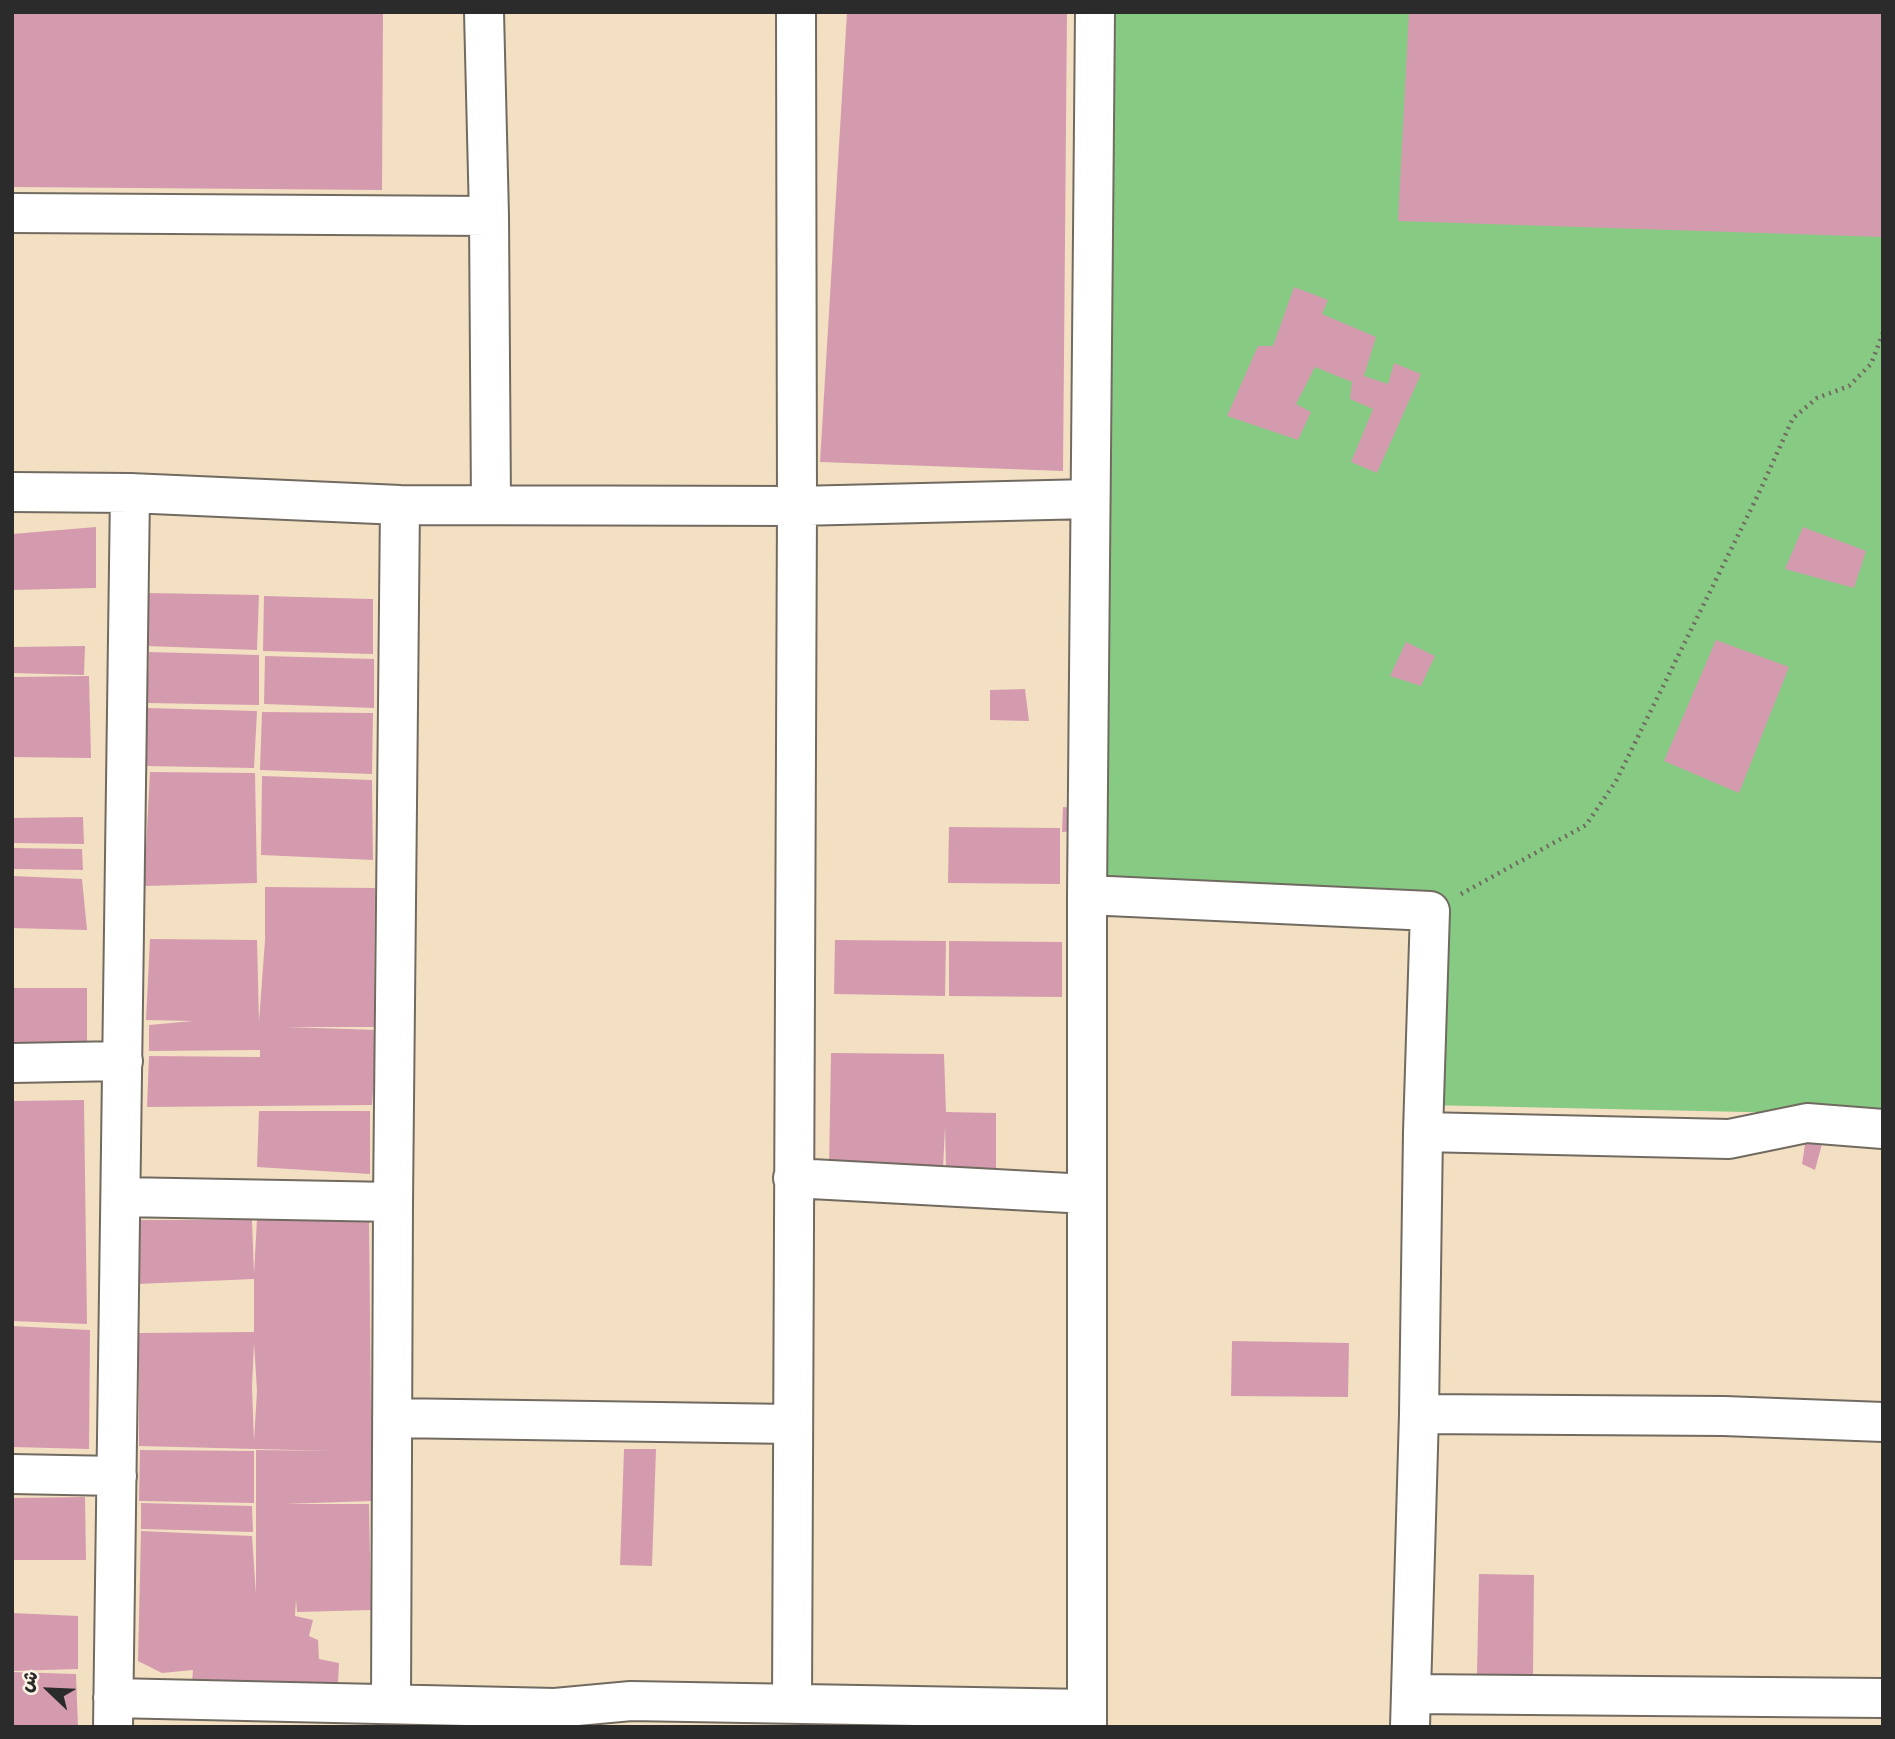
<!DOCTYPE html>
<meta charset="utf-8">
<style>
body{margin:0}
#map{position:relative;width:1895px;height:1739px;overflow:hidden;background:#f3e0c3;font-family:Kalam,"Playpen Sans Arabic",sans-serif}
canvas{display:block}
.frame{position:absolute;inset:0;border:14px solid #2b2b2b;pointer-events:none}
.north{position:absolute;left:14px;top:1655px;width:70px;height:70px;-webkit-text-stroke:5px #fcf5e5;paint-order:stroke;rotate:293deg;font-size:19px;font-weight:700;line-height:28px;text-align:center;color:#2b2b2b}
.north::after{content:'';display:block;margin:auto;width:24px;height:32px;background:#2b2b2b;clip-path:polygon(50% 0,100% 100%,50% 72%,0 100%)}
</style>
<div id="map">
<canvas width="1895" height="1739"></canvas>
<div class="frame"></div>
<div class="north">ش</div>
</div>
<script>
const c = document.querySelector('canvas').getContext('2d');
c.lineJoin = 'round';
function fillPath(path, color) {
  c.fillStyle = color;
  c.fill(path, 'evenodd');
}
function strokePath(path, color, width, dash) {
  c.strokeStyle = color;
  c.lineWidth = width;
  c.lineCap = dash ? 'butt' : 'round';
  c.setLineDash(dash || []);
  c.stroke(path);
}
const green = new Path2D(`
 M1095 12H1883V1115L1426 1105 1429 911 1087 895Z`);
const building = new Path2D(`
 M12 12H383L382 190 12 187Z
 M847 12H1067L1063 471 820 462Z
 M1409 12H1883V237L1398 221Z
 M1294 287 1328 300 1322 314 1376 337 1364 376 1388 384 1394 363 1421 374 1377 473 1351 462 1373 409 1350 399 1352 382 1315 367 1296 404 1311 412 1298 440 1227 416 1258 346H1273Z
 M96 527V588L12 590V534Z
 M1803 527 1866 551 1854 588 1785 569Z
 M148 593 259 595 257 650 146 646Z
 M264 596 373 599V654L263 651Z
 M1716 640 1789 667 1739 793 1664 761Z
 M1406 642 1435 656 1421 686 1390 676Z
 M85 646 84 675 12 673V647Z
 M149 652 259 655V705L147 703Z
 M265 656 374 659V708L264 704Z
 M89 676 91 758 12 757V677Z
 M1025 689 1029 721 990 720V690Z
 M146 708 257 711 254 768 146 766Z
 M262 712 373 713 372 774 260 770Z
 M150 772 255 773 257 883 144 886Z
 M262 776 372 780 373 860 261 855Z
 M1063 807 1075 808V831L1062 832Z
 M83 817 84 844 12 843V818Z
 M949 827 1060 828V884L948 883Z
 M12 848 82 849 83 870 12 869Z
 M12 876 82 879 87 930 12 928Z
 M265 887 375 888 374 1027H285L378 1030 372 1105 147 1107 149 1056 260 1057V1050L149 1051V1025L193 1021 146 1020 150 939 257 940 259 1022 265 940Z
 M835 940 946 941 945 996 834 994Z
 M949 941 1062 942V997L949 996Z
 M12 988H87V1049L12 1047Z
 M831 1053 944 1054 946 1112 996 1113V1170L946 1169 945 1127 943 1169 829 1167Z
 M84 1100 87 1324 12 1321V1101Z
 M259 1111H370V1174L257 1167Z
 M1806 1138 1822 1144 1815 1170 1802 1164Z
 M257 1219 369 1221 372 1501 284 1504H369L371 1610 297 1612 296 1599 295 1616 313 1620 309 1636 318 1640 319 1659 339 1663 338 1683 192 1682 193 1670 162 1673 138 1661 141 1531 252 1536 256 1594V1450L333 1451 139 1446V1333L254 1332V1279L138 1284 136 1220H252L254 1274ZM254 1343 257 1391 254 1441 252 1387Z
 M12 1326 90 1330 89 1449 12 1447Z
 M1232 1341 1349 1343 1348 1397 1231 1396Z
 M624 1449H656L652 1566 620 1565Z
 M140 1450 254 1451V1503L139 1501Z
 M85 1497 86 1560H12V1498Z
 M141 1503 252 1506 253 1532 141 1529Z
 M1479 1574 1534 1575 1533 1675 1477 1674Z
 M12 1613 78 1616V1669L12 1671Z
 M12 1672 76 1674 78 1727H12Z`);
const path = new Path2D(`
 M1461 894 1586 825 1616 781 1758 495 1793 418 1817 398 1849 386 1871 364 1883 333`);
const minor = new Path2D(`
 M484 12 489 216 491 505
 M12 213 489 216
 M12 492 130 493 400 505 797 506 1090 499
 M1087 895 1430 911 1423 1132 1419 1414 1410 1727
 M12 1063 123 1061
 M1423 1132 1729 1139 1807 1123 1883 1129
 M793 1178 1087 1194
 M121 1197 393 1202
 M1419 1414 1724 1416 1883 1422
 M392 1418 792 1424
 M12 1474 117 1476
 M1411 1694 1883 1698
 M113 1698 555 1708 631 1701 1087 1709
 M391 1704 393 1202 400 505
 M792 1704 797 506 796 12
 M113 1727 130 493
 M1087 1727V895L1095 12`);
fillPath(green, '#87ca83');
fillPath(building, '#d49baf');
strokePath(minor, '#716a60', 42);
strokePath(path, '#716a60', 4.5, [2, 5]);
strokePath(minor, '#fff', 38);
</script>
